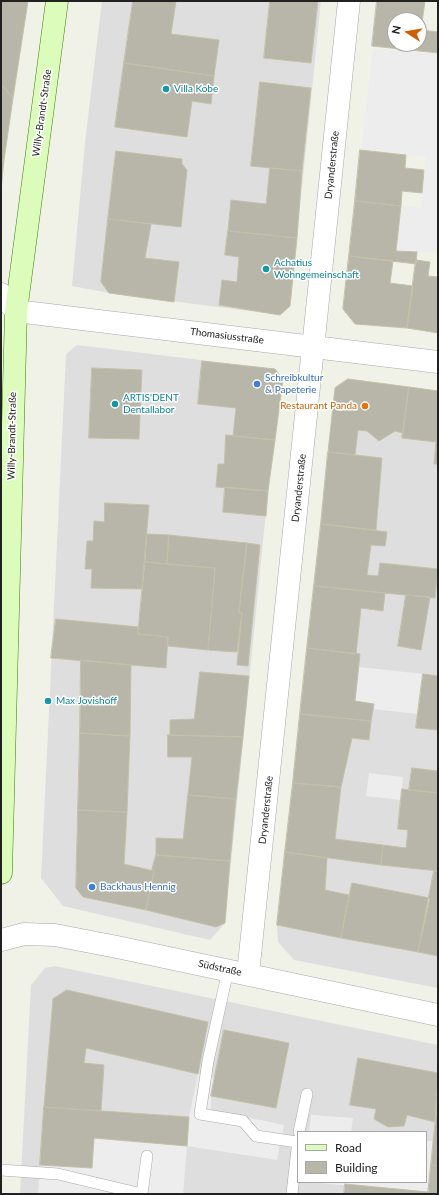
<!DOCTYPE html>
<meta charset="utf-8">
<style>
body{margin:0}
#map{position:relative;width:439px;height:1195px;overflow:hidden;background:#f0f1e7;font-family:Lato,sans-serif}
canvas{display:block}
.frame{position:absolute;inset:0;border:2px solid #212121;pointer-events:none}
.legend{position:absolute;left:297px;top:1131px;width:130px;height:52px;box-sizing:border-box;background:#fff;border:1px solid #a6a6a6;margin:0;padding:5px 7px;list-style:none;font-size:12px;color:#212121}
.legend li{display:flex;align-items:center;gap:8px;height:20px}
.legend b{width:20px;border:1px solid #a6a6a6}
.north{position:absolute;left:387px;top:12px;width:40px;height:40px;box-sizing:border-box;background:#fff;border:1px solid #a6a6a6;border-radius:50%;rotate:282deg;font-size:11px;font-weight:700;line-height:16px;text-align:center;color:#212121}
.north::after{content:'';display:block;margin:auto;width:14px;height:18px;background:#d25d00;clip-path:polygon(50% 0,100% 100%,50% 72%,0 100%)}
</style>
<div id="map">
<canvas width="439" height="1195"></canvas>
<div class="frame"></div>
<ul class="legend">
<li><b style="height:5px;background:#dcfcbb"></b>Road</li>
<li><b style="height:11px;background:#b8b6a9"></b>Building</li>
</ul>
<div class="north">N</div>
</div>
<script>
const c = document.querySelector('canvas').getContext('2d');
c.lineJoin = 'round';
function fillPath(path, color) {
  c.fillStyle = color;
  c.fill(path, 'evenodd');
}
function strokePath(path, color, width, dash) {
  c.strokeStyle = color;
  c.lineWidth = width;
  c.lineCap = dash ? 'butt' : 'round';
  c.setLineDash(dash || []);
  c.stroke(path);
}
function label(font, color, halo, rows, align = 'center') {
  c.font = font + ' Lato,sans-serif';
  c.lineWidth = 3;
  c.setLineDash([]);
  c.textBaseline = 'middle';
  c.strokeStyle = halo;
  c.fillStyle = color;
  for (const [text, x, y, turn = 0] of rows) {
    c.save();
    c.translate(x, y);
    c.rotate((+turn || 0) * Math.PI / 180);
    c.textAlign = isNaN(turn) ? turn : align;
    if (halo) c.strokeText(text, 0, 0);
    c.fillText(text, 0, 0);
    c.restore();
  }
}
const residential = new Path2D(`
 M102 1H321L290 306 280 315 109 293 72 286 85 142Z
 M77 345 275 369 283 379 268 491 225 923 210 940 63 906 41 878 66 354Z
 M348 379 438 391V988L294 960 278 942 277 925 335 388Z
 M55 966 438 1045V1194H20L31 985 45 968ZM298 1132H426V1182H298Z`);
const parking = new Path2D(`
 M373 49 438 54V253L396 251 401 206 421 208 426 157 362 149Z
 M359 667 423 674 418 714 373 709V704L355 701Z
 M369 773 403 777 401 800 366 796Z
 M198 1074 215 1078 211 1096V1110L284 1125 277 1160 187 1146 183 1194H38L40 1165 92 1168 94 1138 186 1146 189 1117Z
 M311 1115 353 1118 351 1132H309Z
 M426 1141H433L428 1192 305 1182H426Z`);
const building = new Path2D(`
 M1 1H28L13 98 1 84Z
 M133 1H176L171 34 219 40 214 76 124 63Z
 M270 1H318L311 63 264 58Z
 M377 1H425L421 30 438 32V53L372 46ZM395 20H419V44H395Z
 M124 63 214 76 211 104 192 101 187 137 115 127Z
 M260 82 311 88 302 171 251 166Z
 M1 84 13 98 4 160H1Z
 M360 150 406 155 405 168 424 170 422 193 402 191 401 206 355 201Z
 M116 151 182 159V164L187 170 181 227 108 219Z
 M1 160H4L1 190Z
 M270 168 302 171 297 238 228 231 231 200 266 204Z
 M355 201 401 206 396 251 417 252 416 264 349 256Z
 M108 219 151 224 145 258 179 262 174 302 109 293 101 282Z
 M228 231 297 238 290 306 280 315 219 305 222 280 237 282 239 257 225 255Z
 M349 256 393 261 390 283 413 286 407 328 355 324 343 309Z
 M416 260 430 262 428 276 438 277V333L407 328Z
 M202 361 275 369 283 379 275 440 233 436 236 408 198 404Z
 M92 368 142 370 139 439 89 438Z
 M348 379 409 387 403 433 395 431 379 441 367 431 358 430 355 455 328 452 335 388Z
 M409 387 438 391V464H434L436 442 402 438Z
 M226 435 275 440 268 491 216 487 218 464H224Z
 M328 452 382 458 376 530 321 524Z
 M225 487 268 491 266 516 223 512Z
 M105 503 149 505 142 589 91 588 92 569H85L87 541H93L94 521 104 522Z
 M321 524 387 532 385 546 371 545 367 575 378 576 380 563 438 569 435 598 314 586Z
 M147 534 169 535 167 564 145 562Z
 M169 535 247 543 239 613H242L237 652 208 650 215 568 167 564Z
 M247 543 260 545 248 666 237 665 242 613H239Z
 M145 562 215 568 208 650 168 646V637L138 634Z
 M314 586 385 593 383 611 361 608 356 654 307 648Z
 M406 595 430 597 421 650 398 646Z
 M56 619 139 627 138 634 168 637 166 668 51 658Z
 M307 648 360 654 355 701 374 704 371 721 300 714Z
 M81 660 131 665 130 736 80 733Z
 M200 672 249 676 243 737 170 735V720L194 719Z
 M423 674 438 676V730L416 728Z
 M300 714 371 721 369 740 352 738 341 787 293 783Z
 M80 733 130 736 127 812 78 810Z
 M168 735 243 737 236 799 188 795 192 757H168Z
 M412 768 438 771V793L409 790Z
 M293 783 341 787 335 839 383 845 381 865 285 852Z
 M402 789 438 793V871L381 865 383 845 406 848 408 830 398 829Z
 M188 795 236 799 230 861 156 855V838L183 839Z
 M78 810 127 812 124 864 154 871 146 910 83 897 76 888Z
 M285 852 327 858 325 890 349 895 341 938 277 925Z
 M156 855 230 861 225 923 216 927 146 910 154 871 152 870Z
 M434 871H438V956L418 952Z
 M352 883 430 898 418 952 341 938Z
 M67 990 208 1022 198 1074 86 1048 84 1063 104 1065 101 1111 44 1107 53 999Z
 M224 1030 289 1043 276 1108 211 1096Z
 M358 1058 438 1073 435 1122 407 1115 404 1126 388 1127 374 1119 376 1109 350 1105Z
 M438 1095V1166L431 1165Z
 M44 1107 189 1117 187 1146 94 1138 92 1168 40 1165Z
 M431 1165 438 1166V1194H428Z
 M345 1184 428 1192V1194H344Z`);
const lane = new Path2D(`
 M228 970 208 1061 200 1114 243 1121 256 1136 297 1142
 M299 1132 307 1094
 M1 1170 58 1174 142 1194
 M142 1194 147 1156
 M292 1194 298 1140`);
const street = new Path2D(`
 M1 294 16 311 438 362
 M1 940 24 934 55 935 117 947 438 1015
 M248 974 349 1`);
const secondary = new Path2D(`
 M1 873 16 311 57 1`);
const markers = [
 [166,89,4,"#0f9aa8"],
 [266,269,4,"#0f9aa8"],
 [257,384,4,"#3f7fe0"],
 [115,404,4,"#0f9aa8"],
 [365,406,4,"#e8710a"],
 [48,701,4,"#0f9aa8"],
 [92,887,4,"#3f7fe0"]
];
const cultureNames = [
 ["Villa Kobe",174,89],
 ["Achatius",274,263],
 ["Wohngemeinschaft",274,275],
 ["ARTIS'DENT",123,398],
 ["Dentallabor",123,410],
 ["Max Jovishoff",56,701]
];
const streetNames = [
 ["Willy-Brandt-Straße",42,113,-82],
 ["Dryanderstraße",332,165,-84],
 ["Thomasiusstraße",227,336,7],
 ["Willy-Brandt-Straße",12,436,-89],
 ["Dryanderstraße",299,488,-84],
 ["Dryanderstraße",266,810,-84],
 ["Südstraße",220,968,12]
];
const shopNames = [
 ["Schreibkultur",265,378],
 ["& Papeterie",265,390],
 ["Backhaus Hennig",100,887]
];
const foodNames = [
 ["Restaurant Panda",357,406]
];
fillPath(residential, '#dfdede');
fillPath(parking, '#ededed');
fillPath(building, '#b8b6a9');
strokePath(building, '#c4c1a9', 1);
strokePath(lane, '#a8a8a8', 12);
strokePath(street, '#a8a8a8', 23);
strokePath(secondary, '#3a7f01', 23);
strokePath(lane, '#fff', 11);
strokePath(street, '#fff', 22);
strokePath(secondary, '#dcfcbb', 22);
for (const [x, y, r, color] of markers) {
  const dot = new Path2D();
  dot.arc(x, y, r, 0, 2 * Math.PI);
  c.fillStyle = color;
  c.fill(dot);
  strokePath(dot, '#fff', 1.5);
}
label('10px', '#0d838f', '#fff', cultureNames, 'left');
label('10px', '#212121', '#fff', streetNames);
label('10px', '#366cbe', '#fff', shopNames, 'left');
label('10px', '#c56008', '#fff', foodNames, 'right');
</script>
